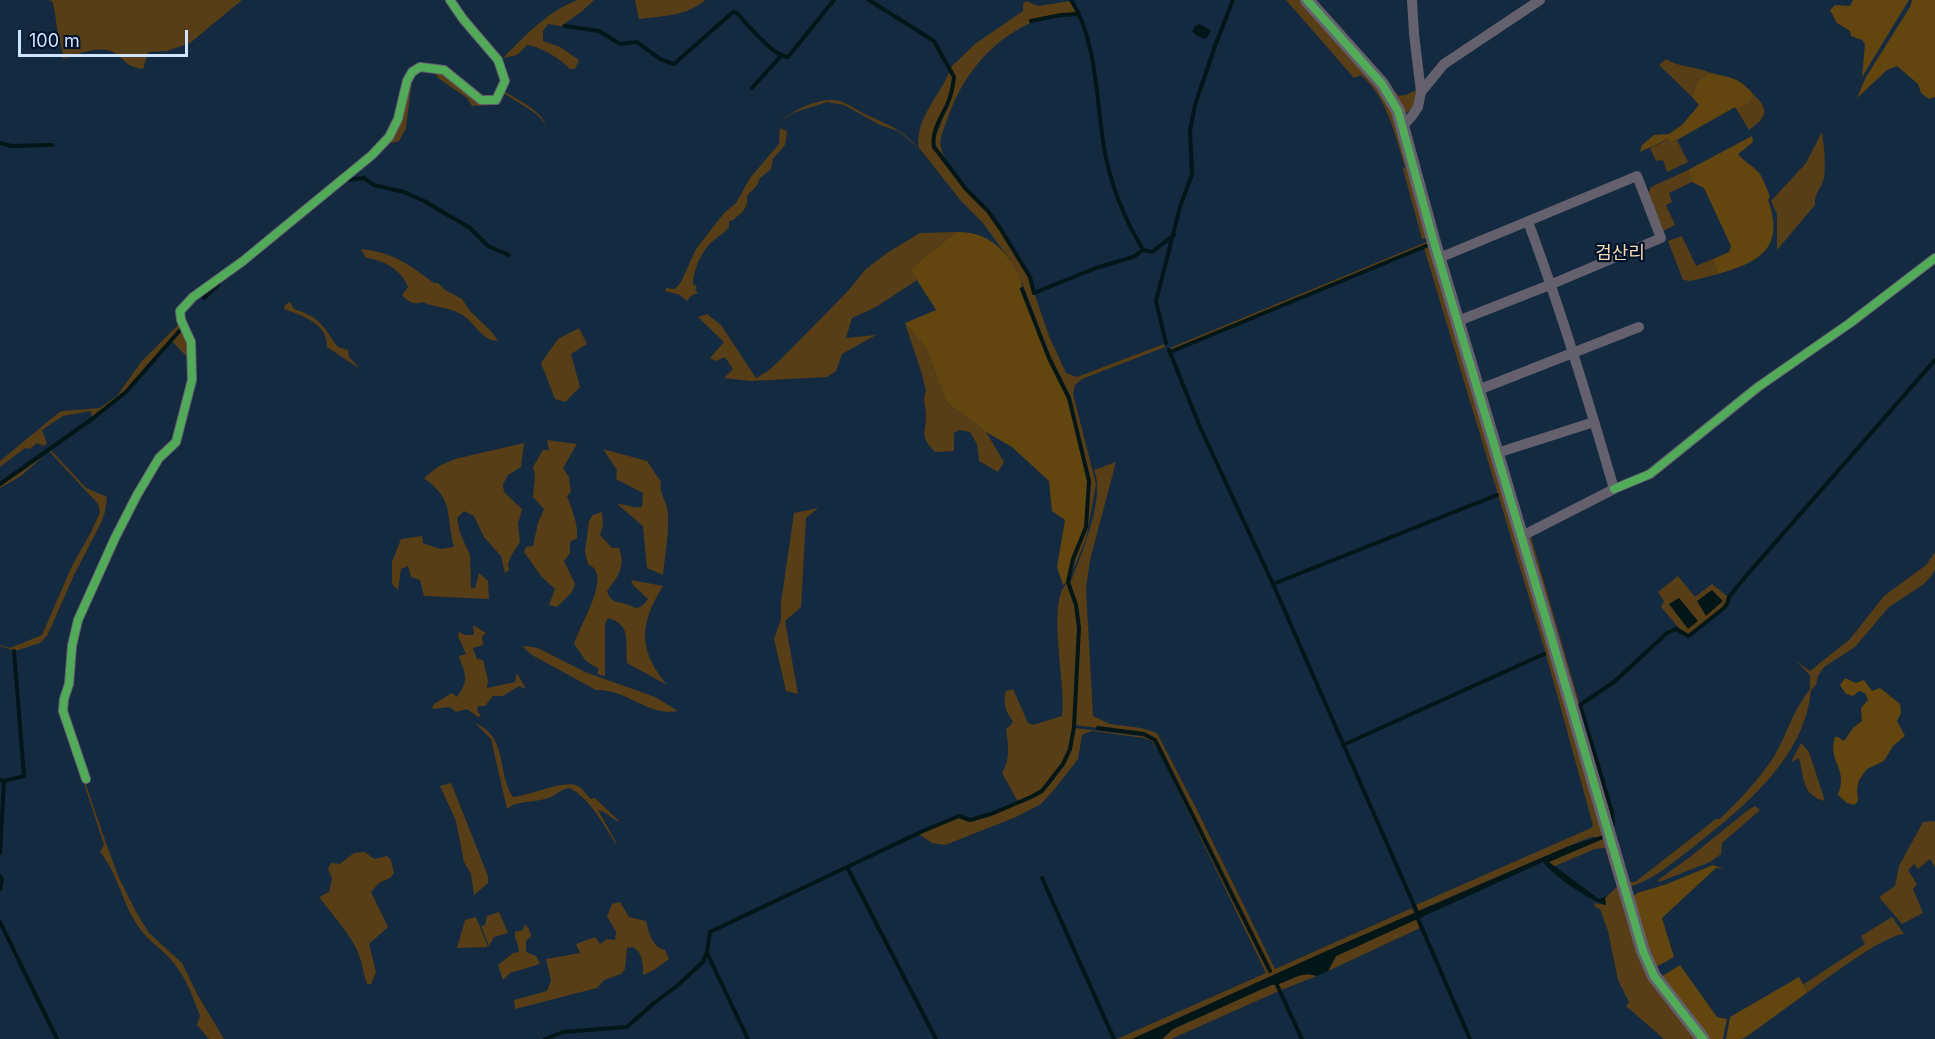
<!DOCTYPE html>
<meta charset="utf-8">
<style>
body{margin:0}
#map{position:relative;width:1935px;height:1039px;overflow:hidden;background:#142a40;font-family:Inter,sans-serif}
canvas{display:block}
.scale{position:absolute;left:18px;top:30px;width:170px;height:27px;box-sizing:border-box;border:3px solid #cfe4ff;border-top:0;padding-left:8px;font-size:18px;line-height:21px;white-space:nowrap;color:#cfe4ff;-webkit-text-stroke:4px #011229;paint-order:stroke}
</style>
<div id="map">
<canvas width="1935" height="1039"></canvas>
<div class="scale">100 m</div>
</div>
<script>
const c = document.querySelector('canvas').getContext('2d');
c.lineJoin = 'round';
function fillPath(path, color) {
  c.fillStyle = color;
  c.fill(path, 'evenodd');
}
function strokePath(path, color, width, dash) {
  c.strokeStyle = color;
  c.lineWidth = width;
  c.lineCap = dash ? 'butt' : 'round';
  c.setLineDash(dash || []);
  c.stroke(path);
}
function label(font, color, halo, rows, align = 'center') {
  c.font = font + ' Inter,"Noto Sans KR",sans-serif';
  c.lineWidth = 4.5;
  c.setLineDash([]);
  c.textBaseline = 'middle';
  c.strokeStyle = halo;
  c.fillStyle = color;
  for (const [text, x, y, turn = 0] of rows) {
    c.save();
    c.translate(x, y);
    c.rotate((+turn || 0) * Math.PI / 180);
    c.textAlign = isNaN(turn) ? turn : align;
    if (halo) c.strokeText(text, 0, 0);
    c.fillText(text, 0, 0);
    c.restore();
  }
}
const green = new Path2D(`
 M48 0H242L190 43 167 51 148 52 143 69C125 66 128 62 115 53 101 44 78 54 63 59 63 50 60 44 58 35 56 24 56 13 52 1Z
 M578 0H594L581 12 561 26 548 24 543 31V41L560 47 579 60 575 69H570C561 59 541 47 527 45L517 55 503 58C525 36 549 10 578 0Z
 M635 0H705C688 16 661 16 639 19Z
 M1286 0H1303L1387 95 1427 238 1422 239 1403 169 1405 167C1394 133 1388 99 1361 75L1354 78Z
 M1315 0 1399 96 1406 95 1416 90C1416 100 1414 110 1404 114L1398 97Z
 M1026 1 1038 6 1070 1 1078 13H1063L1029 20 1030 23C988 43 962 77 947 120 944 129 939 138 941 147 942 156 950 165 954 172L935 146 934 141 954 88 955 77 950 68 975 44 1023 11V4Z
 M1666 59C1680 68 1696 66 1711 73L1698 80 1692 97 1659 65Z
 M435 69 481 101 504 91C517 100 539 109 546 124L535 113 505 94 495 105 472 106 467 98 438 78 435 72C425 70 418 71 412 80L406 128 399 141 391 143 387 140 417 70Z
 M950 70C963 96 928 120 933 147L965 190 988 212 1018 256 1029 278 1049 336 1066 373 1077 377 1164 344 1165 347 1082 379 1075 385 1073 394 1096 484 1086 539 1068 582 1073 560 1087 527 1090 481 1069 398 1049 358 1021 280 1009 259 983 223 961 201 920 149 898 131 880 125 844 105 827 102 793 113 781 122C793 109 822 96 840 101 851 105 859 112 869 116 892 126 901 130 919 148 914 119 941 95 950 70Z
 M1753 94C1771 110 1766 118 1749 130L1737 110 1749 102Z
 M780 128 787 131 785 145 773 159 771 169 759 179 758 184 747 196C749 208 741 214 731 221H729V227C723 235 713 239 707 247 700 256 692 274 693 285L697 286 695 290 698 293 691 296 687 301 680 295 665 291 666 288 675 289 681 282 696 249 724 213 736 203 750 178 779 144Z
 M1822 132C1824 147 1826 162 1824 177 1822 189 1814 192 1815 205L1777 250V214L1771 201 1806 163Z
 M1669 139 1672 142 1677 140 1688 162 1667 172 1663 160 1656 161 1650 148Z
 M1688 170 1692 182 1669 193 1672 202 1666 205 1675 225 1663 231 1648 194 1651 187Z
 M956 232 910 269 917 280 876 307 852 318 846 338 876 335 842 354 836 371 827 377 751 381 724 378 733 369 725 357 716 361 710 358 724 342 698 317 707 314 721 325 756 378 768 371 780 360 848 291 866 269 887 253 920 233Z
 M1682 236 1696 266 1713 259 1718 274 1691 281 1683 280 1668 241Z
 M1429 241 1641 953 1700 1039H1664L1626 1006 1629 1002 1618 980 1608 931 1600 909 1596 908 1594 903 1606 905 1605 898 1617 887 1605 848 1595 849 1555 866 1552 867 1548 862 1605 838 1591 837 1569 846 1418 911 1416 905 1591 828 1593 825 1545 651 1424 248 1428 245 1171 351 1170 348Z
 M361 249C395 253 408 264 434 283H438L445 290 462 299 470 311 492 332 498 341C483 341 475 324 464 316 451 307 436 308 422 302 414 306 408 301 402 295L408 287C402 270 384 260 366 258Z
 M290 302 294 309C322 318 322 326 338 347L348 350 349 357 360 369 327 347C328 323 302 316 284 309L285 305Z
 M905 323 926 348 946 402 986 432 1004 462 998 472 979 461 977 444 970 432 959 430 954 433V451L935 452C919 435 926 434 926 415 926 406 922 400 926 391 921 367 912 346 905 323Z
 M179 324 181 327 125 391 92 418 91 411 63 416 42 430 47 443 44 446 37 443 30 449 25 448 0 467V461L57 414 62 411 100 408 117 396 141 362Z
 M183 328 184 330 188 358 171 340Z
 M579 328 587 344 571 354 580 387 565 402 555 399 541 363 558 339Z
 M547 440 577 444 563 468 569 477 571 492 567 496C572 510 578 523 577 538L570 542V553L564 561 575 584 572 592 557 607 549 605 555 589 541 576 524 552 526 547 533 546 538 523 544 509 533 497 535 476 533 467 543 450H549Z
 M524 443 521 467 508 475 503 484 504 492 522 509 518 524 520 542 511 556 508 564 509 570 505 573 501 556 484 537 474 516 464 511 457 518 460 533 470 555 471 588H475L479 573 488 581 489 599 424 596 420 580 411 577 408 566 401 569 398 590 392 584V562L401 539 422 536 423 543 440 549 454 547C445 513 455 501 424 478L439 466 455 459Z
 M50 449 86 488 107 497 105 512 101 523 75 573 47 636 40 643 15 651 0 646V645L10 648 42 635 71 568 91 532 100 512 98 504 49 451 21 476 0 488V485L25 469Z
 M603 449 647 461 661 482C658 492 668 503 668 514 669 535 665 554 663 575L647 568 643 526 617 504C626 504 634 509 642 507L643 493 616 479 617 470Z
 M1116 462 1090 560 1086 588 1093 716 1110 724 1141 728 1157 733 1197 810 1275 969 1412 908 1414 913 1132 1039H1117L1266 973 1158 750 1152 741 1144 738 1092 731 1082 735 1078 759 1053 791 1041 804 1016 817 945 845 932 843 919 834 959 817C975 822 988 816 1003 810 1015 805 1031 801 1041 792 1061 777 1070 751 1075 728L1148 737 1155 741 1160 749 1270 971 1156 740 1144 734 1075 725 1080 628 1077 605 1068 583 1071 581C1081 556 1106 496 1094 470Z
 M818 508 806 518 801 607 785 621 798 694 786 691 774 639 781 619V603L794 513Z
 M602 512 603 525 600 535 612 548H619C626 566 618 577 607 591 611 603 616 601 626 604 629 605 632 607 636 608 641 608 645 603 648 599L633 585 631 580 663 586C639 624 638 650 667 685L627 663C625 641 632 625 608 618L605 624V676L597 674 599 669 586 661 574 644C578 629 606 585 595 570 594 567 590 566 588 564L585 552 589 521 593 515Z
 M1527 535 1531 537 1611 813 1613 827 1628 882H1635L1716 819H1720C1740 799 1760 779 1775 755 1787 733 1794 709 1810 689V675L1796 661 1810 671 1850 639 1884 596 1926 565 1935 552V570L1932 575 1924 584 1889 607 1855 647 1824 667 1818 676 1816 685 1811 690C1805 758 1743 808 1692 848 1671 864 1652 881 1626 888Z
 M1678 576 1695 597 1712 584 1728 597C1722 614 1701 626 1688 634L1679 628 1661 607 1664 601 1658 592Z
 M1067 583C1070 590 1073 597 1075 605 1081 627 1076 651 1075 674 1074 728 1076 778 1018 802L1002 773C1011 759 1008 744 1006 729L1011 725 1013 721C1005 712 1003 702 1006 691L1013 689 1028 723 1033 725 1062 716C1067 688 1046 601 1067 583Z
 M473 625 486 633 482 637 483 645 473 648 477 659 483 660 488 680 487 688 515 682 517 673 526 689 519 686 503 696H493L485 706H478L477 710 481 716 478 717 467 709 456 712 450 707 432 709 434 704 452 693 457 697C470 679 465 675 459 656L466 654 458 636 459 632 465 635H474Z
 M526 646 538 648 585 672 655 697 678 711C648 717 626 688 596 690L532 655 523 647Z
 M61 712 106 843 119 878 135 910 149 933 182 963 197 994 224 1039H209L197 1025 200 1016C194 1000 187 980 176 966 166 951 149 943 138 926 122 903 118 874 100 852L104 845Z
 M475 723C508 736 497 774 513 797 529 796 566 779 578 786 583 789 587 795 591 799L595 798 620 822C611 819 606 811 598 810L617 844H616C603 824 591 800 570 788 561 789 557 795 548 798 535 803 517 800 507 809L491 739Z
 M1801 743 1809 752 1825 801C1802 796 1804 777 1799 758L1791 762Z
 M451 783 488 876V883L474 895 471 874 464 862 456 821 440 786Z
 M1755 806 1760 810 1722 843 1721 854 1710 862 1659 882 1658 880 1690 857 1748 810Z
 M1935 821V867L1930 859 1918 869 1914 864 1908 870 1917 884 1913 889 1923 913 1902 924 1879 897 1895 886 1899 866 1923 822Z
 M365 852 374 859 387 856 391 860 394 873 390 878 379 883 371 892 388 927 369 944 376 972 371 984H367C364 976 363 969 361 961 355 938 333 916 319 897L329 892 332 878 328 869 331 863 340 864 354 853Z
 M620 902 629 917 646 921C649 933 652 947 665 950L669 959 654 970 643 975C643 964 643 953 633 947L627 948 625 969 621 974 604 980 597 988 515 1009 514 1000 547 991 551 980 546 959 580 953 576 944 595 937 600 944 607 939 615 940 616 932 607 916 612 904Z
 M499 912 508 933 494 937 489 946 481 926 485 925 487 916Z
 M476 917 488 947 457 948 465 920Z
 M1892 917 1904 934C1882 936 1828 978 1808 992L1804 984 1865 944 1861 936Z
 M1417 919 1420 928 1328 971 1336 956Z
 M525 924 529 929 531 936 526 941V952L536 956 540 964 510 973 503 980 498 965 513 953 519 952C519 944 514 940 515 932L523 930Z
 M1306 973 1317 976 1281 990 1278 984Z
 M1271 985H1276L1279 991 1171 1039H1162L1173 1029Z`);
const forest = new Path2D(`
 M1853 0H1909L1862 77 1865 44 1862 40 1851 36 1850 31 1837 23 1830 10 1835 5 1850 6Z
 M1912 0H1935V97L1929 99 1921 93 1918 84 1897 66 1887 70 1857 98 1866 77 1910 7Z
 M1711 73C1731 78 1739 77 1753 94L1750 102 1737 110 1735 107 1677 140 1671 142 1668 139 1640 152 1642 145 1654 135 1669 134 1682 125 1699 105 1692 97 1698 80Z
 M1752 136 1753 142 1738 154C1745 163 1754 166 1760 174 1764 181 1767 189 1770 197L1768 200C1785 247 1761 262 1718 274L1713 259 1729 252 1731 246 1704 188 1692 182 1688 170Z
 M956 232C984 231 1001 245 1015 268 1019 275 1023 283 1022 290L1048 359 1068 398 1088 481 1085 526 1072 559 1067 582 1063 585 1057 567 1065 520 1052 511 1049 481 1012 447 986 432 946 402 926 348 905 323 936 310 910 269Z
 M1845 678 1856 683 1864 680 1872 691 1880 688 1900 704 1901 713 1897 721 1905 736 1893 746 1884 761 1867 769 1859 780 1857 789 1858 801 1854 805 1847 803 1838 795C1849 767 1827 763 1835 737H1838L1844 741 1853 728 1862 721 1861 708 1868 700 1865 693 1859 691 1853 696 1846 694 1840 685Z
 M1713 865 1724 869 1716 868 1662 918 1674 957 1654 968 1633 897 1637 893 1667 884Z
 M1680 965 1717 1017 1727 1019 1723 1039H1708L1661 977Z
 M1799 977 1808 992 1746 1037 1741 1039H1726L1730 1017Z`);
const water = new Path2D(`
 M1199 24 1211 30 1206 39 1197 36 1192 31 1195 26Z
 M1712 590 1723 601 1706 616 1697 601Z
 M1679 598 1698 621 1688 629 1669 604Z
 M1604 835 1605 838 1549 862 1599 899 1607 896 1605 898 1606 905C1590 901 1553 876 1543 862L1336 956 1328 971 1317 976C1295 970 1289 985 1271 985L1173 1029 1162 1039H1132L1324 952 1569 846Z`);
const stream = new Path2D(`
 M869 0 934 41 954 77C953 87 951 96 947 105 941 118 931 132 934 147L966 189 988 211 1000 228 1030 277 1034 293 1096 268 1133 257 1143 250 1152 252 1174 235
 M1071 0C1097 40 1096 100 1104 147 1110 184 1124 218 1143 250
 M1031 21 1061 15 1079 14
 M565 26 599 31 620 44 637 42 660 59 674 64 733 12 737 13C747 24 774 57 788 57L834 0
 M752 88 781 56
 M0 143 11 146 52 145
 M348 180 364 178 374 185 404 192 424 201 470 228 488 246 509 255
 M204 298 219 284
 M1166 343 1156 301 1180 207 1192 174 1190 131 1195 105 1215 46 1233 0
 M1169 350 1200 427 1273 584 1417 912
 M1170 352 1426 246
 M0 484 92 419 126 392 182 328
 M1273 584 1497 495
 M1098 728 1144 734 1155 740 1270 971
 M1343 745 1544 654
 M0 780 4 781 24 776 14 651
 M1613 825 1612 812 1580 705 1614 682 1667 633 1676 629 1688 636 1690 635 1724 608 1727 604 1729 597 1746 576 1935 360
 M0 853 4 781
 M847 867 936 1039
 M0 876 2 879 0 889
 M1042 878 1114 1039
 M1418 919 1470 1039
 M0 922 57 1039
 M707 953 748 1039
 M1277 985 1302 1039
 M545 1039 563 1032 627 1027 654 1003 677 986 703 962 707 952 710 932 923 831 959 816 970 820 991 814 1031 797 1042 791 1063 764 1070 749 1074 727 1079 628 1076 605 1068 582 1073 559 1086 527 1089 481 1069 398 1049 358 1022 289`);
const minor = new Path2D(`
 M1421 92 1444 64 1540 0
 M1403 126 1412 116 1418 107 1421 92 1414 34 1412 0
 M1439 258 1637 176 1661 238 1552 284 1458 321
 M1478 390 1639 327
 M1497 453 1594 422
 M1614 489 1650 474 1758 387 1850 323 1935 258
 M1522 536 1614 489C1588 399 1561 309 1528 222
 M86 779 63 711 64 699 69 684 72 646 78 620 115 538 137 495 159 458 176 442 192 380 191 342 181 320 180 311 193 297 243 261 372 155 389 137 398 119 407 81 412 72 420 67 444 70 481 100H496L505 81 498 60 463 19 450 0`);
const tertiary = new Path2D(`
 M1307 0 1382 84 1398 111 1433 239 1551 636 1643 951 1654 976 1703 1039`);
const cycleway = new Path2D(`
 M1307 0 1382 84 1398 111 1433 239 1551 636 1643 951 1654 976 1703 1039
 M1614 489 1650 474 1758 387 1850 323 1935 258
 M86 779 63 711 64 699 69 684 72 646 78 620 115 538 137 495 159 458 176 442 192 380 191 342 181 320 180 311 193 297 243 261 372 155 389 137 398 119 407 81 412 72 420 67 444 70 481 100H496L505 81 498 60 463 19 450 0`);
const quarterNames = [
 ["검산리",1620,254]
];
fillPath(green, '#573e16');
fillPath(forest, '#63450f');
fillPath(water, '#021618');
strokePath(stream, '#021618', 4);
strokePath(minor, '#64606e', 10);
strokePath(tertiary, '#64606e', 14);
strokePath(cycleway, '#51ab58', 8);
label('18px', '#f8dab4', '#011229', quarterNames);
</script>
